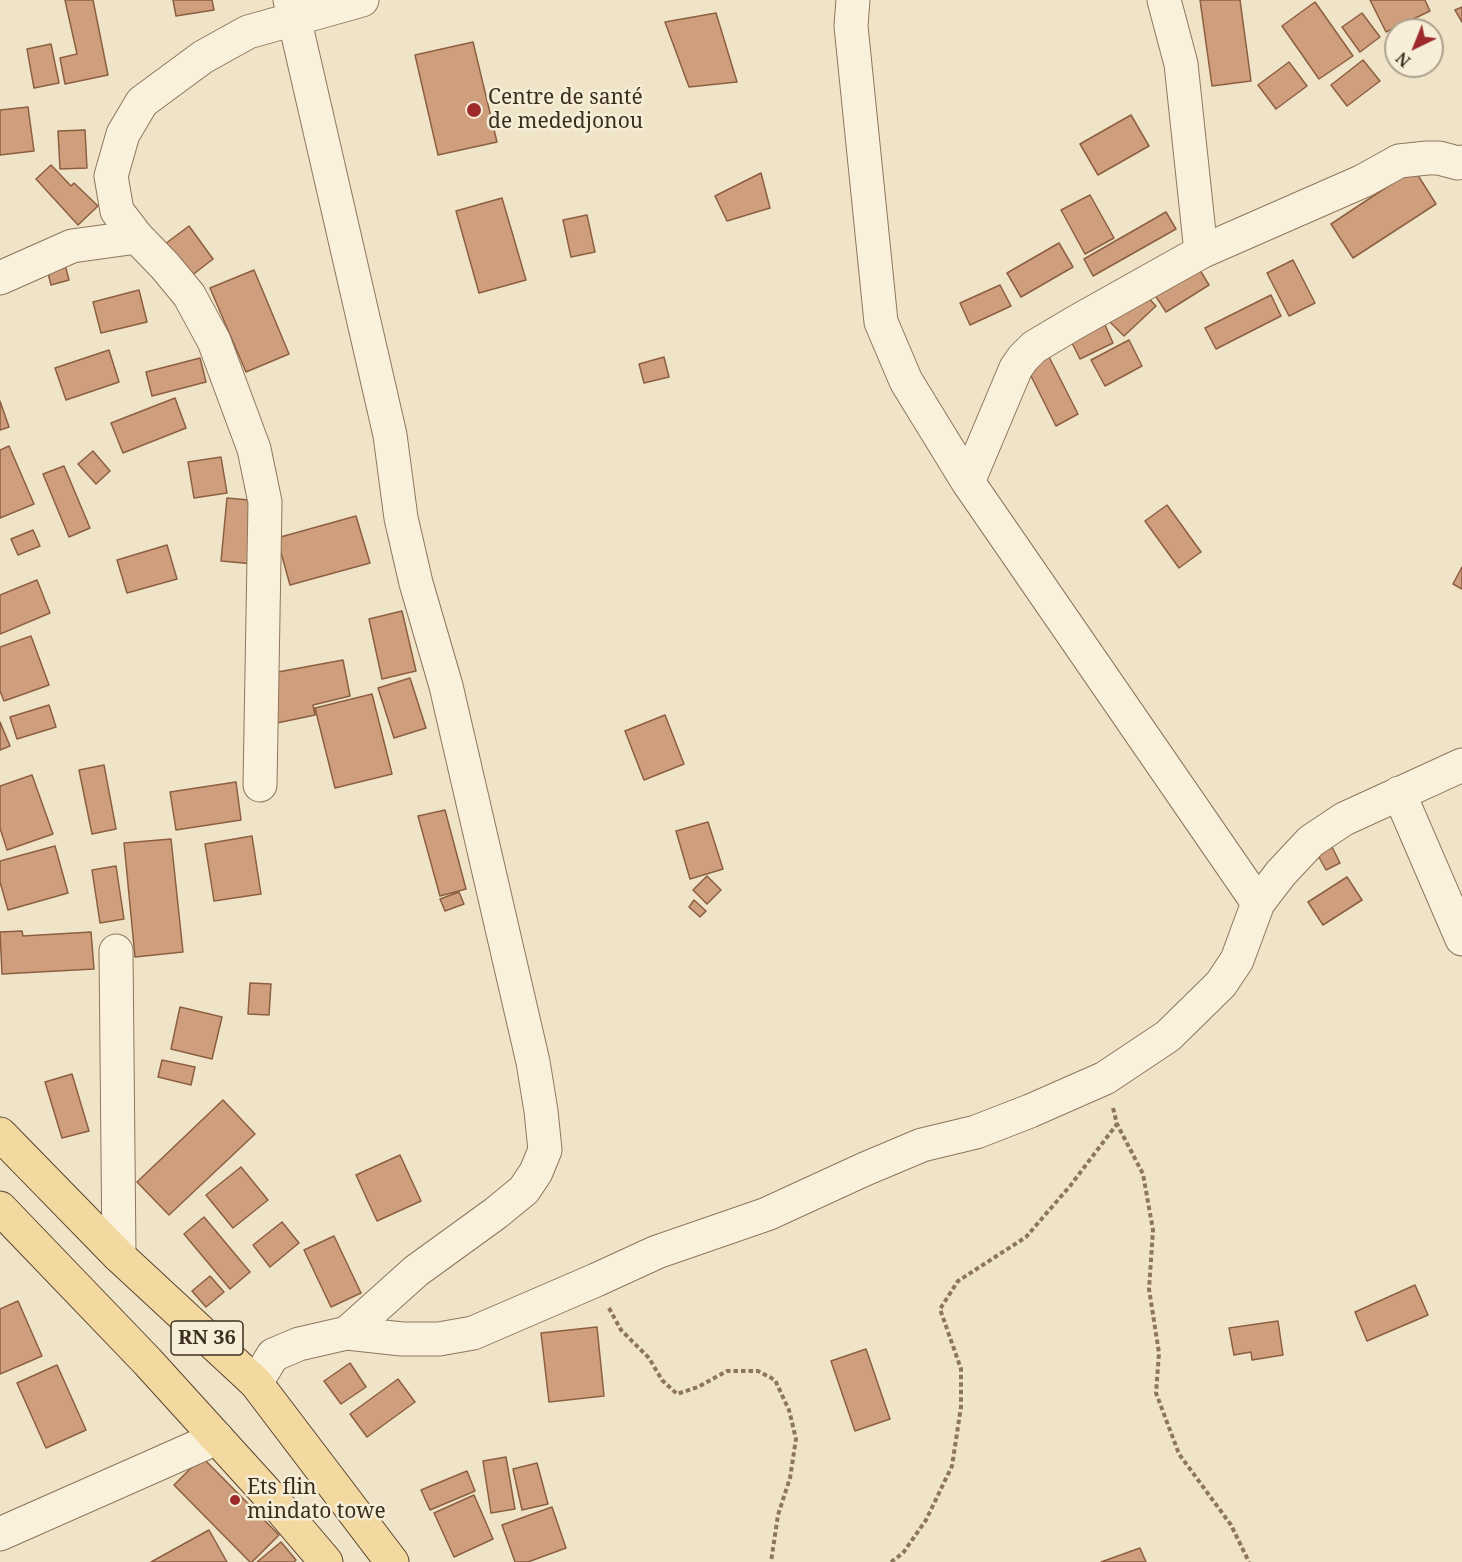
<!DOCTYPE html>
<meta charset="utf-8">
<style>
body{margin:0}
#map{position:relative;width:1462px;height:1562px;overflow:hidden;background:#f0e4c8;font-family:"Noto Serif",serif}
canvas{display:block}
.north{position:absolute;left:1384px;top:18px;width:60px;height:60px;box-sizing:border-box;background:#f7eed8;border:2px solid #ada18e;border-radius:50%;rotate:223deg;font-size:16px;font-weight:700;line-height:24px;text-align:center;color:#3d2e20}
.north::after{content:'';display:block;margin:auto;width:21px;height:27px;background:#9e2a2b;clip-path:polygon(50% 0,100% 100%,50% 72%,0 100%)}
</style>
<div id="map">
<canvas width="1462" height="1562"></canvas>
<div class="north">N</div>
</div>
<script>
const c = document.querySelector('canvas').getContext('2d');
c.lineJoin = 'round';
function fillPath(path, color) {
  c.fillStyle = color;
  c.fill(path, 'evenodd');
}
function strokePath(path, color, width, dash) {
  c.strokeStyle = color;
  c.lineWidth = width;
  c.lineCap = dash ? 'butt' : 'round';
  c.setLineDash(dash || []);
  c.stroke(path);
}
function label(font, color, halo, rows, align = 'center') {
  c.font = font + ' "Noto Serif",serif';
  c.lineWidth = 5;
  c.setLineDash([]);
  c.textBaseline = 'middle';
  c.strokeStyle = halo;
  c.fillStyle = color;
  for (const [text, x, y, turn = 0] of rows) {
    c.save();
    c.translate(x, y);
    c.rotate((+turn || 0) * Math.PI / 180);
    c.textAlign = isNaN(turn) ? turn : align;
    if (halo) c.strokeText(text, 0, 0);
    c.fillText(text, 0, 0);
    c.restore();
  }
}
const building = new Path2D(`
 M65 0H93L108 75 65 84 60 58 77 54Z
 M173 0H212L214 10 176 16Z
 M1200 0H1240L1251 81 1212 86Z
 M1370 0H1425L1430 11 1386 32Z
 M1315 2 1353 56 1319 79 1282 26Z
 M1462 7V22L1455 10Z
 M716 13 737 82 689 87 665 22Z
 M1362 13 1380 37 1360 52 1342 27Z
 M473 42 497 142 438 155 415 55Z
 M51 44 59 83 34 88 27 49Z
 M1363 60 1380 81 1347 106 1331 85Z
 M1289 62 1307 86 1276 109 1258 85Z
 M28 107 34 151 0 155V110Z
 M1131 115 1149 146 1098 175 1080 144Z
 M85 130 87 168 60 169 58 131Z
 M51 165 71 186 74 183 98 206 78 225 36 179Z
 M1414 169 1436 204 1353 258 1331 224Z
 M761 173 770 208 727 221 715 196Z
 M1090 195 1114 238 1085 254 1061 210Z
 M502 198 526 280 479 293 456 211Z
 M1166 212 1176 229 1093 276 1084 259Z
 M587 215 595 252 571 257 563 220Z
 M189 226 213 259 186 280 161 247Z
 M1059 243 1073 267 1021 297 1007 273Z
 M1293 260 1315 303 1289 316 1267 273Z
 M64 261 69 280 51 285 46 265Z
 M1195 262 1209 285 1166 312 1151 289Z
 M254 270 289 354 246 372 210 288Z
 M1000 285 1011 306 970 325 960 303Z
 M139 290 147 322 101 333 93 302Z
 M1143 292 1156 306 1124 336 1110 322Z
 M1271 295 1281 316 1216 349 1205 328Z
 M1105 325 1113 343 1080 359 1071 341Z
 M1129 340 1142 366 1105 386 1091 360Z
 M109 350 119 382 66 400 55 368Z
 M1046 351 1078 414 1056 426 1024 362Z
 M664 357 669 377 644 383 639 364Z
 M200 358 206 382 152 396 146 372Z
 M175 398 186 428 123 453 111 423Z
 M0 401 9 427 0 430Z
 M9 446 34 504 0 518V450Z
 M93 451 110 471 96 484 78 464Z
 M221 457 227 493 194 498 188 462Z
 M64 466 90 528 69 537 43 474Z
 M227 498 260 501 254 564 221 561Z
 M1167 505 1201 552 1179 568 1145 521Z
 M356 516 370 563 290 585 277 538Z
 M33 530 40 546 18 555 11 539Z
 M167 545 177 579 127 593 117 560Z
 M1462 567V589L1453 584Z
 M37 580 50 613 0 634V595Z
 M402 611 416 671 382 679 369 619Z
 M31 636 49 685 4 701 0 691V647Z
 M343 660 350 696 313 705 315 715 277 723 267 674Z
 M410 678 426 728 394 738 378 688Z
 M372 694 392 774 335 788 315 708Z
 M49 705 56 727 17 739 10 717Z
 M665 715 684 764 644 780 625 731Z
 M0 722 10 746 0 750Z
 M104 765 116 829 92 834 79 770Z
 M32 775 53 834 7 850 0 828V786Z
 M236 782 241 820 176 830 170 792Z
 M445 810 466 889 440 896 418 816Z
 M708 822 723 869 690 879 676 831Z
 M252 836 261 894 214 901 205 844Z
 M171 839 183 952 135 957 124 843Z
 M1330 843 1340 863 1326 870 1315 850Z
 M55 846 68 893 8 910 0 882V861Z
 M116 866 124 919 100 923 92 870Z
 M707 876 721 890 707 904 693 890Z
 M1347 877 1362 900 1323 925 1308 902Z
 M459 892 464 904 445 911 440 899Z
 M694 900 706 911 700 917 689 907Z
 M22 931 23 936 91 932 94 969 2 974 0 932Z
 M250 983 271 984 269 1015 248 1014Z
 M180 1007 222 1017 212 1059 171 1049Z
 M162 1060 195 1067 191 1085 158 1077Z
 M72 1074 89 1131 62 1138 45 1082Z
 M223 1100 255 1134 169 1215 137 1182Z
 M400 1155 421 1201 377 1221 356 1175Z
 M241 1167 268 1200 233 1228 206 1195Z
 M204 1217 250 1272 230 1289 184 1234Z
 M282 1222 299 1243 270 1267 253 1245Z
 M334 1236 361 1293 331 1307 304 1250Z
 M210 1276 224 1292 206 1307 192 1291Z
 M1415 1285 1428 1315 1367 1341 1355 1312Z
 M18 1301 42 1356 0 1374V1309Z
 M1278 1321 1283 1355 1252 1360 1251 1352 1234 1355 1229 1328Z
 M597 1327 604 1396 549 1402 541 1333Z
 M866 1349 890 1419 855 1431 831 1361Z
 M350 1363 366 1387 341 1404 324 1381Z
 M57 1365 86 1430 46 1448 17 1383Z
 M398 1379 415 1402 367 1437 350 1414Z
 M202 1457 279 1535 252 1562H250L174 1485Z
 M506 1457 515 1509 491 1513 483 1461Z
 M537 1463 548 1504 522 1510 513 1469Z
 M467 1471 475 1491 430 1510 421 1490Z
 M474 1495 493 1539 454 1557 434 1513Z
 M552 1507 566 1548 528 1562H515L502 1525Z
 M209 1530 227 1562H151Z
 M281 1542 296 1560 294 1562H257Z
 M1140 1548 1146 1562H1101Z`);
const path = new Path2D(`
 M1113 1108 1117 1124 1143 1174 1153 1230 1149 1289 1159 1353 1156 1393 1179 1454 1231 1525 1249 1562
 M609 1308 621 1330 649 1358 662 1380 677 1394 698 1387 727 1371H758L775 1380 789 1410 796 1439 790 1478 778 1515 771 1562
 M891 1562 903 1553 926 1520 952 1466 961 1407V1369L940 1309 958 1281 1026 1237 1070 1186 1117 1124`);
const minor = new Path2D(`
 M290 0 390 435 401 518 416 583 446 686 533 1062 541 1111 545 1150 536 1172 524 1190 496 1213 416 1271 347 1333
 M853 0 851 26 881 322 906 381 968 482 1258 903
 M1164 0 1181 64 1201 252
 M0 278 72 246 137 237
 M968 482 1016 368 1023 358 1034 347 1076 322 1201 252 1363 181 1399 161 1427 158H1439L1458 163 1462 162
 M260 785 265 502 254 449 214 341 189 295 165 266 137 237 117 211 111 176 123 134 142 102 203 57 248 32 362 0
 M1399 793 1462 939
 M116 951 119 1256
 M256 1383 273 1355 299 1344 347 1333 402 1339H439L473 1333 596 1280 657 1252 767 1214 865 1169 922 1145 976 1132 1030 1111 1105 1078 1168 1036 1221 984 1237 960 1258 903 1281 873 1311 841 1344 819 1462 765
 M0 1534 217 1438`);
const major = new Path2D(`
 M0 1134 119 1256 256 1383 392 1562
 M0 1208 147 1361 275 1502 326 1562`);
const markers = [
 [474,110,8,"#9e2a2b"],
 [235,1500,6,"#9e2a2b"]
];
const shields = [
 [207,1338,72]
];
const shieldNames = [
 ["RN 36",207,1338]
];
const poiNames = [
 ["Centre de santé",488,98],
 ["de mededjonou",488,122],
 ["Ets flin",247,1488],
 ["mindato towe",247,1512]
];
fillPath(building, '#cf9f7d');
strokePath(building, '#8d5f41', 1.5);
strokePath(minor, '#8d765c', 35);
strokePath(major, '#5b4430', 35);
strokePath(path, '#8d765c', 4, [4.5, 3]);
strokePath(minor, '#faf1dc', 33);
strokePath(major, '#f3d9a0', 33);
for (const [x, y, r, color] of markers) {
  const dot = new Path2D();
  dot.arc(x, y, r, 0, 2 * Math.PI);
  c.fillStyle = color;
  c.fill(dot);
  strokePath(dot, '#f7eed8', 2);
}
for (const [x, y, w] of shields) {
  const box = new Path2D();
  box.roundRect(x - w / 2, y - 17, w, 34, 4.5);
  c.fillStyle = '#f7eed8';
  c.fill(box);
  strokePath(box, '#3d2e20', 1.5);
}
label('bold 20px', '#3d2e20', null, shieldNames);
label('21px', '#3d2e20', '#f7eed8', poiNames, 'left');
</script>
